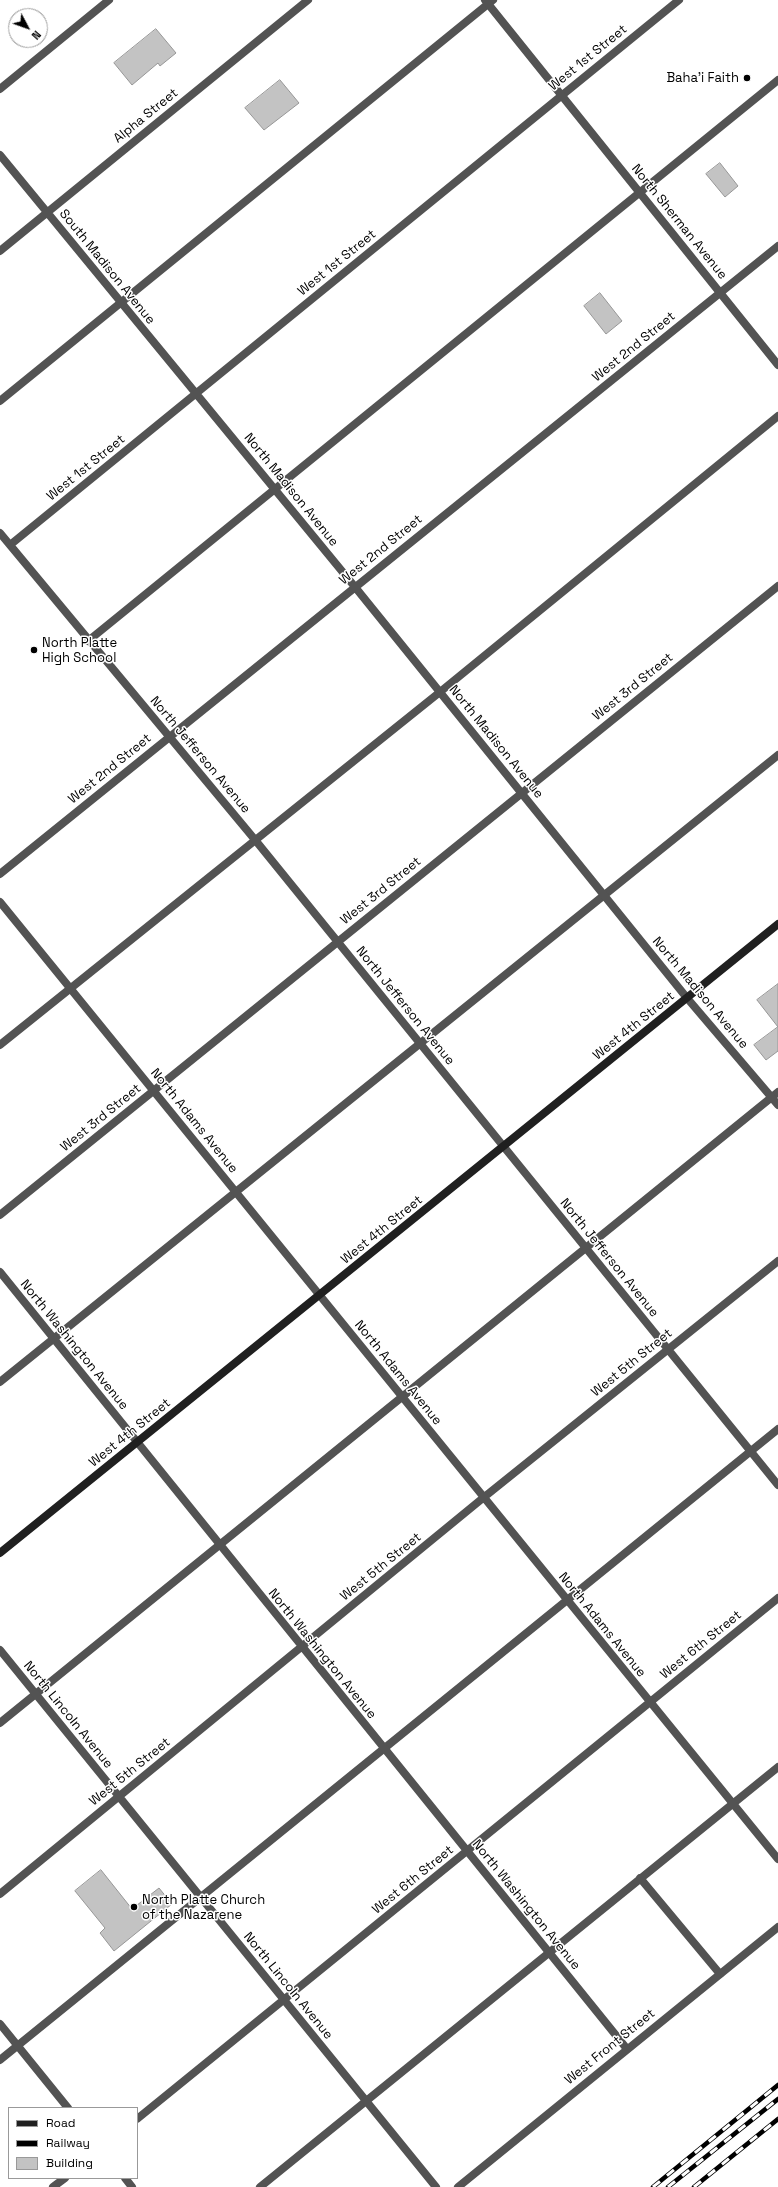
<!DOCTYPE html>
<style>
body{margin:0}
#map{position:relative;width:778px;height:2187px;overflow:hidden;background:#fff;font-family:"Space Grotesk",sans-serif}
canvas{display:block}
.legend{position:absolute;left:8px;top:2107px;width:130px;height:72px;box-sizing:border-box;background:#fff;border:1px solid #999;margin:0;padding:5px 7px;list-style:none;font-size:12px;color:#000}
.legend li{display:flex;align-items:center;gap:8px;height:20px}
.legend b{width:20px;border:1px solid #999}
.north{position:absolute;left:8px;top:8px;width:40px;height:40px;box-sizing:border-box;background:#fff;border:1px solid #999;border-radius:50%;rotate:131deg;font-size:11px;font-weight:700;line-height:16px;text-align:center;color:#000}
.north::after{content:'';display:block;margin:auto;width:14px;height:18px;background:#000;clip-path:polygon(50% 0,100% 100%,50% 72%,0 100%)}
</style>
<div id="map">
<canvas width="778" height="2187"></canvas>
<ul class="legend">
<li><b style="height:5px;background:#202020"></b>Road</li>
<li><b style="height:5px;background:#000"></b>Railway</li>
<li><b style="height:11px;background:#c3c3c3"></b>Building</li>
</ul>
<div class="north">N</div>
</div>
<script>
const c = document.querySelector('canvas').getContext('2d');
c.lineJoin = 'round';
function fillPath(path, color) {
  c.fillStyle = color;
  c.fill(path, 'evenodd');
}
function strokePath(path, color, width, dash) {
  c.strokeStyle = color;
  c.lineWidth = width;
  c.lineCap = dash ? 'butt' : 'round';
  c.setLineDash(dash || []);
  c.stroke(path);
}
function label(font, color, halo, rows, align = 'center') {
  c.font = font + ' "Space Grotesk",sans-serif';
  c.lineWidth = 3;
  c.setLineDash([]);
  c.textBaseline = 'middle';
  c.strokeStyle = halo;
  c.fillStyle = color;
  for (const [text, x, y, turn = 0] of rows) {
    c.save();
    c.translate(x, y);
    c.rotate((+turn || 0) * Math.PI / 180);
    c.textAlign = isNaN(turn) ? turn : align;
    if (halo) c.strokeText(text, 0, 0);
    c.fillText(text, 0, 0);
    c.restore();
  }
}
const building = new Path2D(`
 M156 29 176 53 160 66 158 63 132 85 114 63Z
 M280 80 299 103 264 130 245 108Z
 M720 163 738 186 725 197 706 174Z
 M600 293 622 321 606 334 584 306Z
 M778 984V1027L757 1000Z
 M778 1027V1051L766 1060 754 1045Z
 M101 1870 132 1909 159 1888 172 1904 114 1951 100 1933 105 1928 75 1891Z`);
const service = new Path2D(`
 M0 89 109 0
 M0 401 493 0
 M88 641 778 80
 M0 1045 440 692 778 416
 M0 1382 778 755
 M0 1723 778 1092
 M640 1878 720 1974
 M0 2060 778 1429
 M260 2187 778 1767`);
const minor = new Path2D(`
 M0 155 355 587 687 998 778 1105
 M0 251 308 0
 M0 533 256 841 778 1485
 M10 545 679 0
 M0 874 778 246
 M0 902 778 1859
 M0 1215 778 586
 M0 1272 627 2049
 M0 1650 436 2187
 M0 1894 483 1498 778 1261
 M0 2024 68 2108
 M137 2119 778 1598
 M125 2178 132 2187
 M53 2187 65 2178`);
const tertiary = new Path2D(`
 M485 0 778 365
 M458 2187 778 1927`);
const secondary = new Path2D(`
 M0 1553 778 924`);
const rail = new Path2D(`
 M653 2187 778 2085
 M668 2187 778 2099
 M694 2187 778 2119`);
const markers = [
 [747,78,4,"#000"],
 [34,650,4,"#000"],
 [134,1907,4,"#000"]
];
const streetNames = [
 ["West 1st Street",588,58,-39],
 ["Alpha Street",146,116,-39],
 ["North Sherman Avenue",679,222,51],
 ["West 1st Street",337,263,-39],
 ["South Madison Avenue",107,267,51],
 ["West 2nd Street",634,347,-39],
 ["West 1st Street",86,468,-39],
 ["North Madison Avenue",291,490,51],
 ["West 2nd Street",381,550,-39],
 ["West 3rd Street",633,687,-39],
 ["North Madison Avenue",496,742,51],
 ["North Jefferson Avenue",200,755,50],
 ["West 2nd Street",110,769,-39],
 ["West 3rd Street",381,891,-39],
 ["North Madison Avenue",700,993,50],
 ["North Jefferson Avenue",405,1006,51],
 ["West 4th Street",634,1026,-39],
 ["West 3rd Street",101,1118,-39],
 ["North Adams Avenue",194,1121,51],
 ["West 4th Street",382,1230,-39],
 ["North Jefferson Avenue",609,1258,51],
 ["North Washington Avenue",74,1345,51],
 ["West 5th Street",632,1363,-39],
 ["North Adams Avenue",398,1373,51],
 ["West 4th Street",130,1433,-39],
 ["West 5th Street",381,1567,-39],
 ["North Adams Avenue",602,1625,51],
 ["West 6th Street",701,1645,-39],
 ["North Washington Avenue",322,1654,51],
 ["North Lincoln Avenue",68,1715,51],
 ["West 5th Street",130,1772,-39],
 ["West 6th Street",413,1880,-39],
 ["North Washington Avenue",526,1905,51],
 ["North Lincoln Avenue",288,1986,51],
 ["West Front Street",610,2047,-39]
];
const poiNames = [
 ["Baha'i Faith",739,78,"right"],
 ["North Platte",42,643],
 ["High School",42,658],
 ["North Platte Church",142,1900],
 ["of the Nazarene",142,1915]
];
fillPath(building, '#c3c3c3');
strokePath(building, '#979797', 1);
strokePath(service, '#535353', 8);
strokePath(minor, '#535353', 8);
strokePath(tertiary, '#535353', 8);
strokePath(secondary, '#202020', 8);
strokePath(rail, '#000', 4.5);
strokePath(rail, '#fff', 3, [9]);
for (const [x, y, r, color] of markers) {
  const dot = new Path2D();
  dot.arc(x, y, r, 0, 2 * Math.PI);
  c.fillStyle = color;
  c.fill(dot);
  strokePath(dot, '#fff', 1.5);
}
label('13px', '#000', '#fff', streetNames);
label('13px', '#000', '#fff', poiNames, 'left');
</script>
